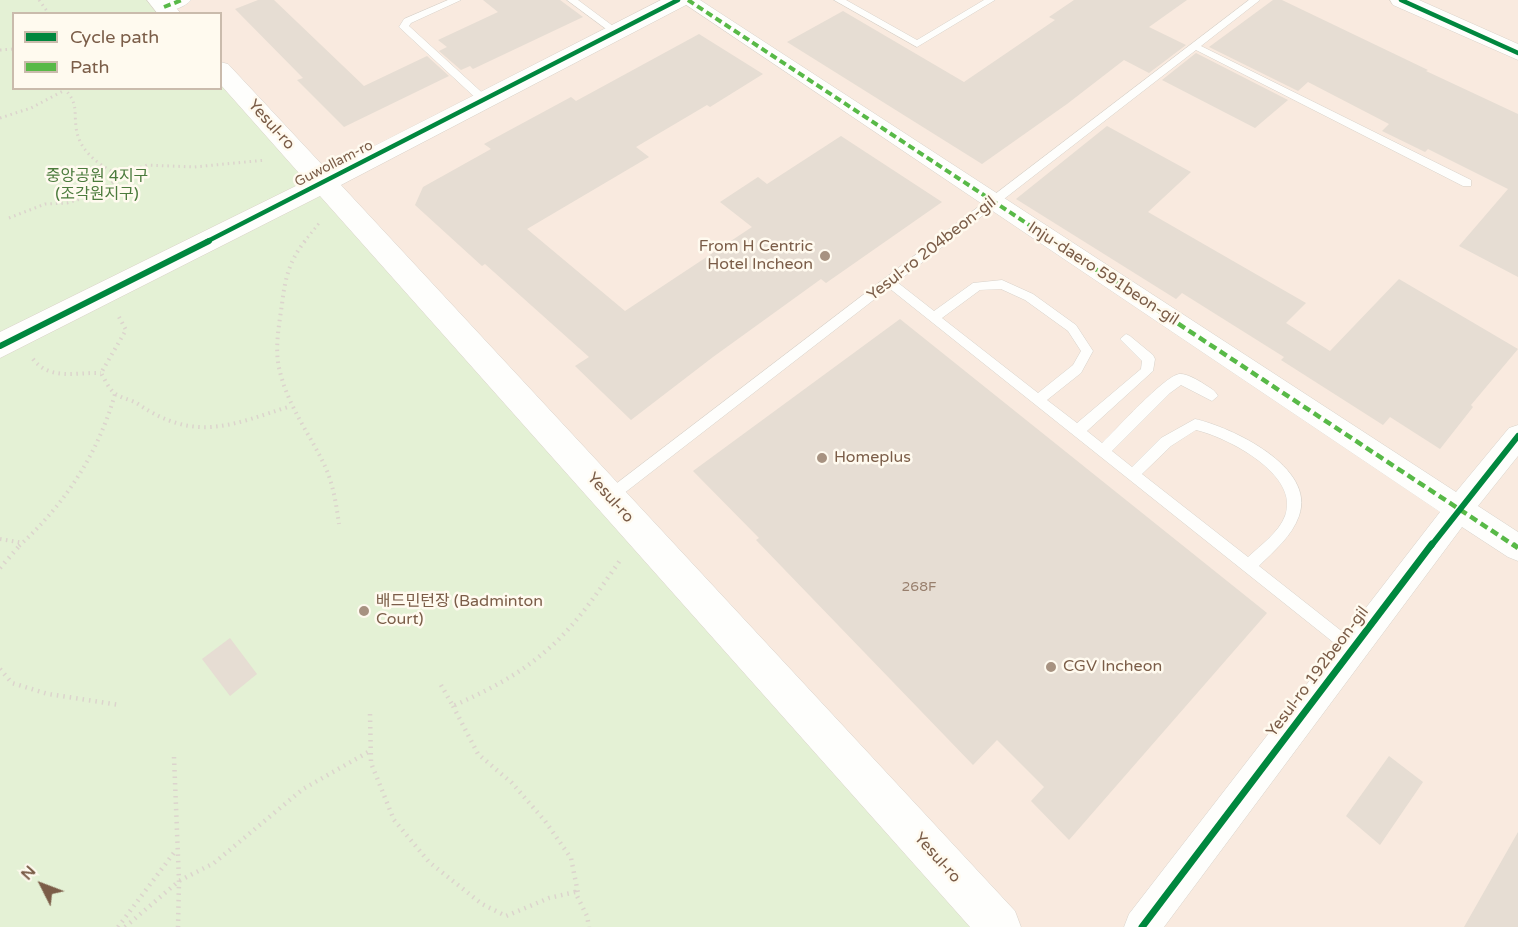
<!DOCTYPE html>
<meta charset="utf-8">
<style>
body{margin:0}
#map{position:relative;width:1518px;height:927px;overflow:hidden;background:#f9f5ec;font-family:"Varela Round",sans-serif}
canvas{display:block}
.legend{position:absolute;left:12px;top:12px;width:210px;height:78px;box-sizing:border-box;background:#fffaef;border:2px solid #cabbac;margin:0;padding:8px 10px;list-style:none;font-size:18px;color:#7b5d48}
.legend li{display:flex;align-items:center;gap:12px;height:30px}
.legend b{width:30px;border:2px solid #cabbac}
.north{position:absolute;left:12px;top:855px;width:60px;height:60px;-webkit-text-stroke:4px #fffaef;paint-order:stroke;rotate:312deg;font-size:16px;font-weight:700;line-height:24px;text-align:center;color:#7b5d48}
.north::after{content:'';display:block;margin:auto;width:21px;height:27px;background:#7b5d48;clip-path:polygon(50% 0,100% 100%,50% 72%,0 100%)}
</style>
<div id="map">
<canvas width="1518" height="927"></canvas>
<ul class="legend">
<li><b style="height:8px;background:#00873e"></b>Cycle path</li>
<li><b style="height:8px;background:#58b947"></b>Path</li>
</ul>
<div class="north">N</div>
</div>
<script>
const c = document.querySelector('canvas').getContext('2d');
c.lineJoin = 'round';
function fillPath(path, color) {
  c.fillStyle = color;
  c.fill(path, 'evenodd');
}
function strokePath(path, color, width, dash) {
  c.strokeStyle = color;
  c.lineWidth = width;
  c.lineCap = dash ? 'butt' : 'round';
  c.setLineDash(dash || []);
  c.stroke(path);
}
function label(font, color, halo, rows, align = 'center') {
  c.font = font + ' "Varela Round","Noto Sans KR",sans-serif';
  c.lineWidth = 5;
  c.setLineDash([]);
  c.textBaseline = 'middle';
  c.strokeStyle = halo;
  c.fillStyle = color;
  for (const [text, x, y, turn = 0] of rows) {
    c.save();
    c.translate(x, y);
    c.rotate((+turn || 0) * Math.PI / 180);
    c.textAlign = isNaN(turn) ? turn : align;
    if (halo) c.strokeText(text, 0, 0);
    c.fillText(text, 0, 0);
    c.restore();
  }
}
const commercial = new Path2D(`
 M157 0H1518V927H999L221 69 220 14 170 13Z`);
const green = new Path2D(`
 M0 0H157L170 13 14 14V88H220L221 69 308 166 289 199 324 183 999 927H0Z`);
const building = new Path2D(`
 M258 0H274L364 86 427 56 449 76 344 127 297 80 303 78 235 9Z
 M483 0H560L583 17 473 69 470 66 461 70 439 51 447 47 438 40 498 12Z
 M1074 0H1187L1149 27 1186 45 1149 73 1124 60 1067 104 982 164 787 42 843 11 964 82 1055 20 1049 17Z
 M1273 0H1282L1428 70 1426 71 1518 114V277L1459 246 1508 189 1428 149 1425 152 1382 131 1389 124 1308 82 1298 91 1209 47Z
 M699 34 763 74 710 107 707 105 636 147 649 157 527 229 625 311 752 227 720 202 758 177 767 184 841 136 942 202 826 283 821 279 713 357 631 420 575 366 589 357 485 264 482 266 415 205 423 187 491 149 484 144 571 97 576 101Z
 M1196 53 1288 100 1255 128 1162 80Z
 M1107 126 1191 172 1148 212 1306 303 1286 323 1330 351 1399 279 1518 349 1471 405 1473 407 1440 449 1390 417 1383 425 1281 360 1284 357 1182 293 1176 299 1016 199Z
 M900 319 1267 613 1069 840 1031 801 1044 787 997 740 973 765 756 540 759 538 693 471Z
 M230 638 257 674 230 696 202 659Z
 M1389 756 1423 782 1380 845 1346 816Z
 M1518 832V927H1464Z`);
const pathFar2 = new Path2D(`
 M39 0 49 14
 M0 50 14 49
 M64 88C78 104 74 108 76 127 79 153 102 167 123 177
 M0 118 31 108 65 90
 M9 218 45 204 67 203 94 195 128 172 147 165 194 167 266 160
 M304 242 320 222`);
const pathFar1 = new Path2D(`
 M305 241C289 261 285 279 282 304 279 326 274 350 280 372 288 405 308 432 323 462 333 482 336 503 339 524
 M119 317 126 330 101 373C105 380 110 391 117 395 124 399 132 400 138 404 196 443 231 425 291 406
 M33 359C50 381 76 372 101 373
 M0 539 23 543
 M19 546C65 504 98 454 115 394`);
const path = new Path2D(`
 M0 568 21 544
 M0 669 12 683 48 694 120 705
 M441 685 453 706C484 692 515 677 541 655 574 629 597 593 621 559
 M453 706 478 754 512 783 545 821 571 858 578 893
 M370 714 371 763 394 820 429 862 482 904 506 916 549 898 575 892 587 916 589 927
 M174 757 179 881 178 927
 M118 927 176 850
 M125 927 179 881 214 863 303 789 370 751`);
const lane = new Path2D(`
 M448 0H461L411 23 409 26 488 98V102H480L399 27 404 19Z
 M567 0H578L621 32 613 34Z
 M834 0H846L917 40 984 0H995L917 47Z
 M1249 0H1260L1201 46 1471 180V186H1463L1196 50 897 282 934 311 973 283 1002 280 1033 294 1076 325 1093 351 1081 373 1047 400 1077 423 1141 369 1142 361 1120 339 1126 334 1130 336 1153 355 1155 359 1153 371 1087 431 1102 443C1116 430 1163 377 1179 374 1186 373 1198 380 1204 384 1210 388 1215 390 1218 396L1212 401 1181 385 1170 393 1112 451 1132 467 1161 438 1195 419C1231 427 1317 467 1299 516 1292 536 1274 551 1259 566L1358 644 1361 649 1358 654 1353 656 1348 654 889 288 614 501 609 503 604 501 602 497 604 493ZM1001 289 1025 300 1068 331 1081 351 1073 365 1038 393 942 318 980 290ZM1196 430C1227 437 1301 475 1285 516 1279 532 1261 545 1248 557L1142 474 1171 446Z`);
const street = new Path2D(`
 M166 0H191C184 8 168 13 158 11L155 7Z
 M679 0H700L1456 492 1509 428 1518 425V456L1478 506 1518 532V561L1508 557 1462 527 1164 927H1124L1129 914 1440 512Z`);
const secondary = new Path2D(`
 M147 0H170L181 14H158Z
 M661 0H689L686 5 341 185 1015 911 1021 927H970L320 196 0 358V332L306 181 220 84V62L228 64 327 170Z
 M1390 0H1419L1518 44V60L1393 5Z`);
const quietFar2 = new Path2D(`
 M688 0 1055 242
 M164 7 182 0`);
const quietFar1 = new Path2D(`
 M1053 241 1515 546`);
const quiet = new Path2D(`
 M1513 544 1518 548`);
const cyclewayFar2 = new Path2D(`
 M1401 0 1518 53
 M206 242 678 0`);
const cyclewayFar1 = new Path2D(`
 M0 346 209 241
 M1431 546 1518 436`);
const cycleway = new Path2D(`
 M1142 927 1432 544`);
const markers = [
 [825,256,6,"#a79281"],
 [822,458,6,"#a79281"],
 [364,611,6,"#a79281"],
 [1051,667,6,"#a79281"]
];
const farStreetnames = [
 ["Guwollam-ro",334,164,-27]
];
const numberNames = [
 ["268F",919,587]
];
const streetNames = [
 ["Yesul-ro",271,125,48],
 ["Yesul-ro 204beon-gil",932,249,-38],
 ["Inju-daero 591beon-gil",1103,274,33],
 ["Yesul-ro",610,498,48],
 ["Yesul-ro 192beon-gil",1318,672,-53],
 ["Yesul-ro",937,858,48]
];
const parkNames = [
 ["중앙공원 4지구",97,177],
 ["(조각원지구)",97,195]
];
const poiNames = [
 ["From H Centric",813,247,"right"],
 ["Hotel Incheon",813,265,"right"],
 ["Homeplus",834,458],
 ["배드민턴장 (Badminton",376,602],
 ["Court)",376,620],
 ["CGV Incheon",1063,667]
];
fillPath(commercial, '#f9eadf');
fillPath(green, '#e4f1d5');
fillPath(building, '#e6ddd3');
strokePath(lane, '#d8d2ca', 1);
strokePath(street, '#d8d2ca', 1);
strokePath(secondary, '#d9d1c8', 1);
strokePath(pathFar2, '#dcd4cd', 3, [1.5, 4]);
strokePath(pathFar1, '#dcd4cd', 4, [1.5, 4.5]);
strokePath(path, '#dcd4cd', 4.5, [1.5, 5]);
fillPath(lane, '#fefefc');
fillPath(street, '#fefefc');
fillPath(secondary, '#fefefc');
strokePath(quietFar2, '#58b947', 4, [7, 4]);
strokePath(quietFar1, '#58b947', 4.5, [8, 4.5]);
strokePath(quiet, '#58b947', 5, [10, 5]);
strokePath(cyclewayFar2, '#00873e', 4.5);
strokePath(cyclewayFar1, '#00873e', 6);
strokePath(cycleway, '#00873e', 7);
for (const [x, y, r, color] of markers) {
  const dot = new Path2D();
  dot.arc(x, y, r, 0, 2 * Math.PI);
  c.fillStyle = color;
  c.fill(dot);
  strokePath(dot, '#fffaef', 2);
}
label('14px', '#7b5d48', '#fffaef', farStreetnames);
label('14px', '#987f6d', null, numberNames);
label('16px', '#7b5d48', '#fffaef', streetNames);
label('16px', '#4b7b3c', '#fffaef', parkNames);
label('16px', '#7b5d48', '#fffaef', poiNames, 'left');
</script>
